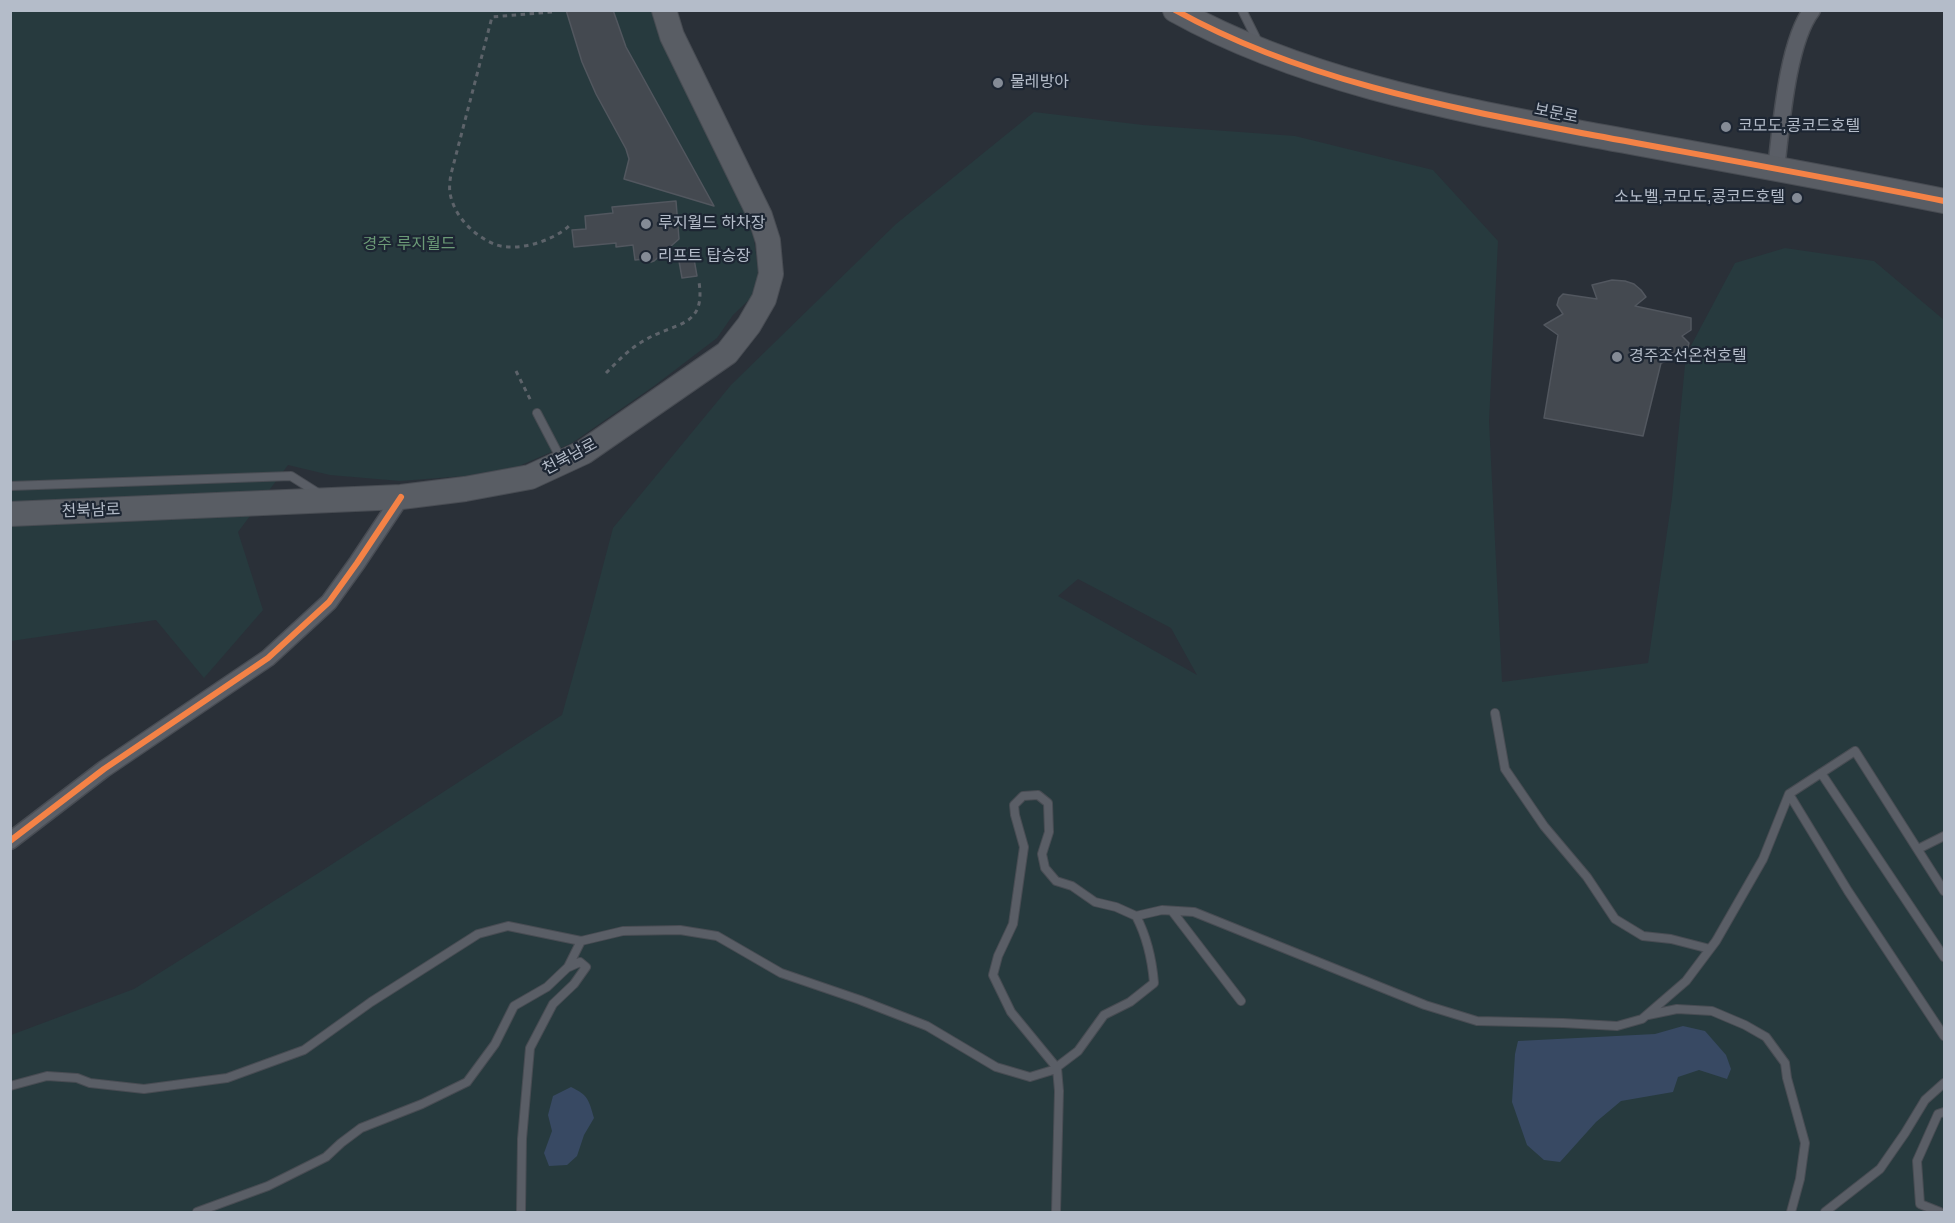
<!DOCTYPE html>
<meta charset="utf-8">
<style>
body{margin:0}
#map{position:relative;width:1955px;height:1223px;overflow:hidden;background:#2a3038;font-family:Helvetica,sans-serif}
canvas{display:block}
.frame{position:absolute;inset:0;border:12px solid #b4bcc9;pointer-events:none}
</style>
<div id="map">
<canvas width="1955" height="1223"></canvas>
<div class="frame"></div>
</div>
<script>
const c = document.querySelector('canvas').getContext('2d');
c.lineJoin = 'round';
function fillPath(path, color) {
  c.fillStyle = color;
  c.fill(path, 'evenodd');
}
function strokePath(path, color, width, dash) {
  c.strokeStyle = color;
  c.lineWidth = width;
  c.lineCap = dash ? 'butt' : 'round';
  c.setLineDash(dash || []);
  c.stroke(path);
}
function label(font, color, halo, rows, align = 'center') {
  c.font = font + ' Helvetica,"Noto Sans KR",sans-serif';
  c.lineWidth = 4.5;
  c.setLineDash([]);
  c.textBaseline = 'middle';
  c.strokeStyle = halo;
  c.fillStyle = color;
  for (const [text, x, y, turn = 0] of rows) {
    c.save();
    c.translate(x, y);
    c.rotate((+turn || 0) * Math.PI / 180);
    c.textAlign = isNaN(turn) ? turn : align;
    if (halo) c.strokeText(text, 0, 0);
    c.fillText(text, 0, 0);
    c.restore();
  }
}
const green = new Path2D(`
 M10 11H655L733 180 747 217 754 239 758 271 755 294 733 315 717 338 654 386 572 443 519 466 465 476 400 481 330 475 288 465 238 532 263 610 204 678 156 620 11 641Z
 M1034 112 1143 125 1295 136 1433 170 1498 241 1489 421 1502 682 1648 663 1672 498 1686 355 1735 263 1785 248 1874 261 1944 320V1212H11V1035L134 989 320 872 562 715 589 619 613 528 731 385 896 224ZM1078 579 1171 628 1197 675 1058 596Z`);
const water = new Path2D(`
 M1683 1026 1705 1031 1726 1055 1731 1069 1727 1079 1699 1070 1678 1077 1673 1092 1621 1101 1596 1122 1560 1162 1544 1160 1527 1145 1512 1102 1515 1054 1518 1041 1655 1034Z
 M571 1087C588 1095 589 1100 594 1118L584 1135 577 1156 567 1165 549 1166 544 1153 552 1131 548 1115 553 1096Z`);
const building = new Path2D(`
 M566 10H613L626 47 636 65 714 206 624 179 629 159 626 149 596 94 582 62Z
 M676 201 679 239 654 261 651 262 645 259 635 260 633 245 616 247V243L574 247 572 230 586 229 585 216 613 213 612 207Z
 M694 259 697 276 682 278 679 261Z
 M1612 280 1625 281 1634 284 1641 290 1646 297 1635 306 1691 318V330L1682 336 1689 343 1686 355 1661 363 1643 436 1544 418 1558 335 1544 325 1563 314 1557 305 1559 298 1563 294 1597 299 1592 285Z`);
const path = new Path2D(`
 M552 12 492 17 451 174C450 180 449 187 450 193 454 216 473 235 494 244 516 253 553 241 569 226
 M516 371 532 403
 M606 373C618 361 630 348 645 340 675 322 706 328 699 282`);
const lane = new Path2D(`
 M1242 10 1258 42
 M537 413 561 459
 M10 486 291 476 321 495
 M1495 713 1505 769 1544 826 1587 877 1615 919 1643 936 1671 939 1710 949
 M1821 773 1944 957
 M1918 849 1944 836
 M1944 891 1855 751 1789 794 1848 891 1944 1036
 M1172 911 1241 1001
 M581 941 623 931 680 930 717 936 781 973 860 1000 927 1026 996 1067 1030 1077 1053 1070 1078 1051 1104 1015 1130 1002 1154 983C1152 959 1147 937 1136 916L1162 910 1194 912 1425 1005 1477 1021 1563 1023 1617 1026 1642 1019 1686 981 1716 941 1763 859 1789 794
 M1648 1015 1677 1009 1712 1011 1745 1025 1766 1037 1785 1063 1787 1078 1805 1143 1800 1179 1791 1212
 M10 1086 47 1076 77 1078 90 1083 144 1089 227 1078 304 1050 371 1002 478 934 508 926 581 941 568 967 547 987 514 1006 495 1044 467 1082 422 1104 361 1128 341 1143 326 1157 268 1186 197 1212
 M521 1212 522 1139 530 1048 553 1004 574 984 586 967 580 962 569 967
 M1056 1212 1059 1091 1057 1068 1011 1012 993 975 998 956 1013 924 1024 847 1015 815 1014 805 1023 796 1038 795 1048 803 1049 832 1042 854 1045 868 1056 881 1072 886 1095 902 1116 907 1136 916
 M1825 1212 1880 1169 1905 1133 1925 1100 1944 1083
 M1940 1212 1920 1204 1917 1161 1938 1114 1944 1112`);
const street = new Path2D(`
 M1776 169C1781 128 1787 42 1812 10
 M10 841 104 769 268 658 329 602 357 563 401 497`);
const secondary = new Path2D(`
 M1175 10C1301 80 1446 107 1587 134 1706 156 1825 177 1944 201
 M10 514 401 497 465 489 530 477 584 452 727 353 749 325 764 299 771 274 768 241 760 216 672 36 664 10`);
const cycleway = new Path2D(`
 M1175 10C1301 80 1446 107 1587 134 1706 156 1825 177 1944 201
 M10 841 104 769 268 658 329 602 357 563 401 497`);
const markers = [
 [998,83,6,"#848b96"],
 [1726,127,6,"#848b96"],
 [1797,198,6,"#848b96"],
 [646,224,6,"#848b96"],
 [646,257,6,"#848b96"],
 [1617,357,6,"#848b96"]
];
const poiNames = [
 ["물레방아",1010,83],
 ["코모도,콩코드호텔",1738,127],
 ["소노벨,코모도,콩코드호텔",1785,198,"right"],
 ["루지월드 하차장",658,224],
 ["리프트 탑승장",658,257],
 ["경주조선온천호텔",1629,357]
];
const streetNames = [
 ["보문로",1556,114,11],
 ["천북남로",570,457,-28],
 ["천북남로",91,511,-2]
];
const parkNames = [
 ["경주 루지월드",409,245]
];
fillPath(green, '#273a3e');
fillPath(water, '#384963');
fillPath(building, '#444950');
strokePath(building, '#52575f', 1.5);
strokePath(lane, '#484c53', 10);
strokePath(street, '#484c53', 19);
strokePath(secondary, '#484c53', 26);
strokePath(path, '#5d636a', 3, [4.5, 4.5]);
strokePath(lane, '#5a5e66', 8);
strokePath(street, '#5a5e66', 16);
strokePath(secondary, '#595d64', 24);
strokePath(cycleway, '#f48246', 6);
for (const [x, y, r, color] of markers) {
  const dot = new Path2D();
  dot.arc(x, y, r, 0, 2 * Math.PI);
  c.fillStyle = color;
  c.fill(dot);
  strokePath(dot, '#1d2633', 2);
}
label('16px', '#b4bcc9', '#1d2633', poiNames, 'left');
label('16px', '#b4bcc9', '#1d2633', streetNames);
label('16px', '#6b9a76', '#1d2633', parkNames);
</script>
